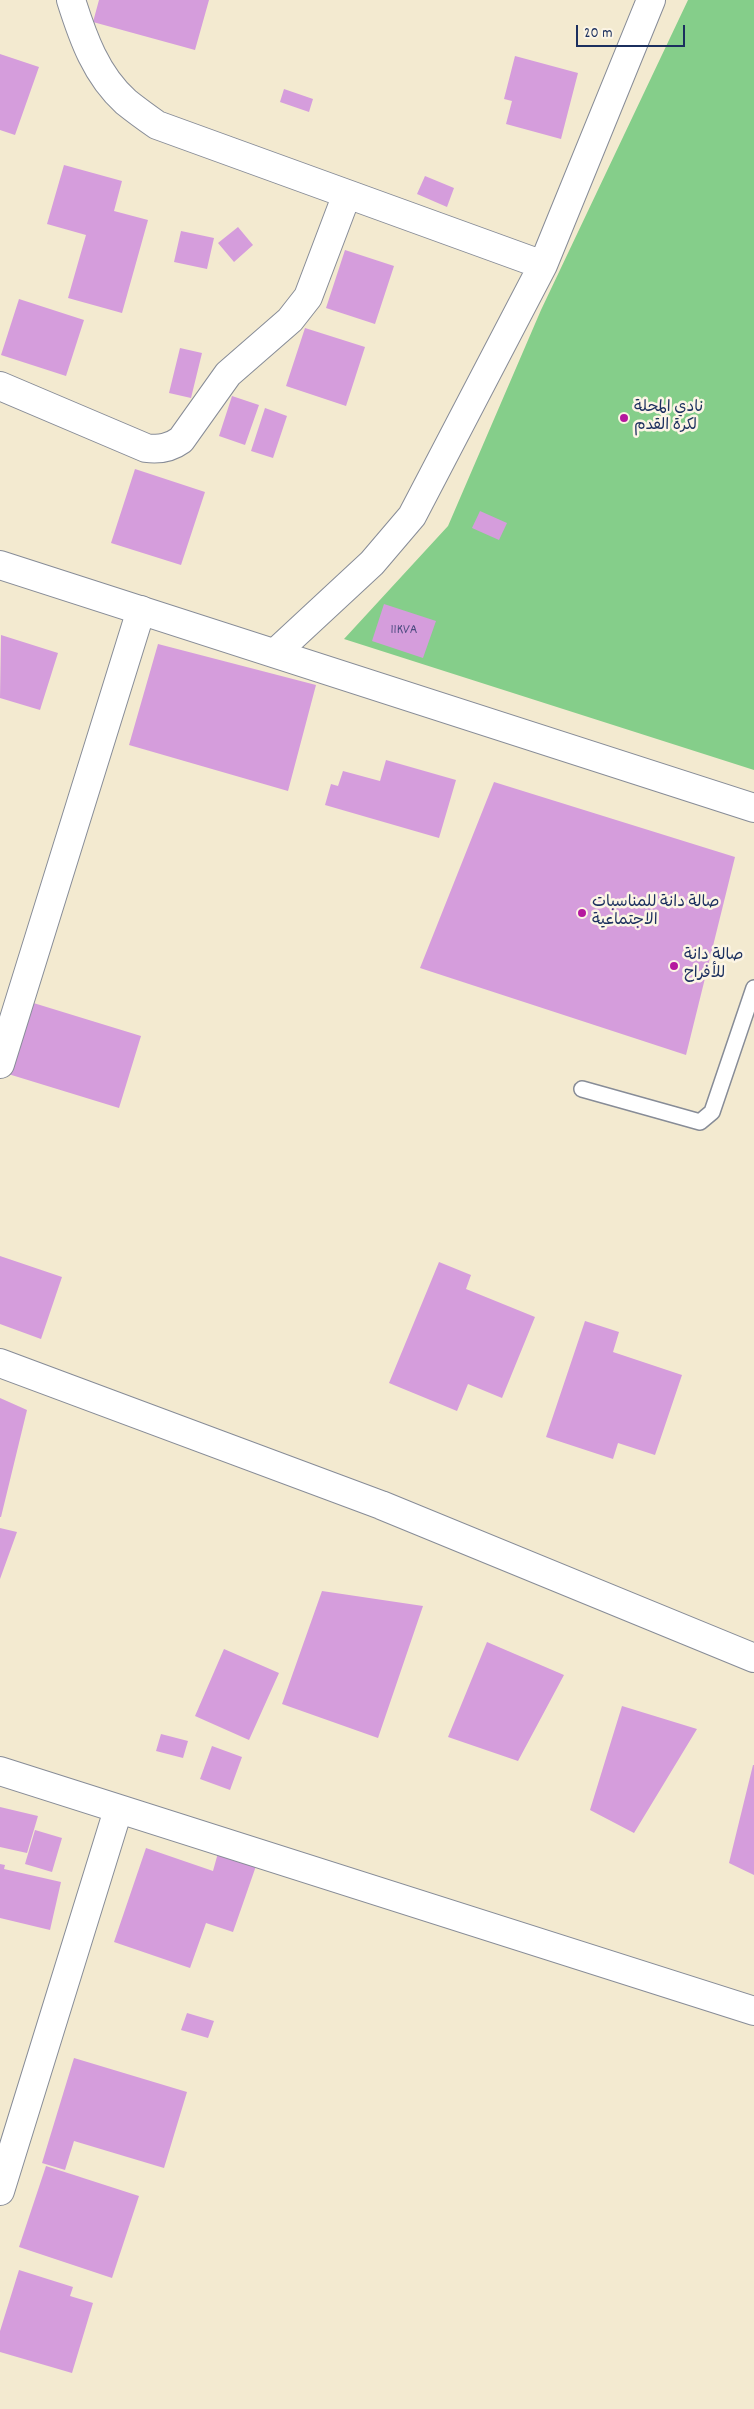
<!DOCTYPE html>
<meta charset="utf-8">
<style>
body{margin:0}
#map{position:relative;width:754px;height:2409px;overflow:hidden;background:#f3ead0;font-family:Dekko,sans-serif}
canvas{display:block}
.scale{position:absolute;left:576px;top:25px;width:109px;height:22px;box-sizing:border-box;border:2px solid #1b2f5e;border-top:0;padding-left:6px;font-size:15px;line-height:18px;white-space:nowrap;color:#1b2f5e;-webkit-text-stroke:4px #fcf5e5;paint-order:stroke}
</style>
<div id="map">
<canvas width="754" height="2409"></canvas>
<div class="scale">20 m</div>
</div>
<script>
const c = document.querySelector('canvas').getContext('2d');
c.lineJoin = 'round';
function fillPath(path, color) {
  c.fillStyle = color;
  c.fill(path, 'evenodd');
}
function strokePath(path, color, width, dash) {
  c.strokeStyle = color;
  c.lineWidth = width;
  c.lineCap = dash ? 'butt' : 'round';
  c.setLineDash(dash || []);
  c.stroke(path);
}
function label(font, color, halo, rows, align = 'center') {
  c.font = font + ' Dekko,"Playpen Sans Arabic",sans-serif';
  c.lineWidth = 5;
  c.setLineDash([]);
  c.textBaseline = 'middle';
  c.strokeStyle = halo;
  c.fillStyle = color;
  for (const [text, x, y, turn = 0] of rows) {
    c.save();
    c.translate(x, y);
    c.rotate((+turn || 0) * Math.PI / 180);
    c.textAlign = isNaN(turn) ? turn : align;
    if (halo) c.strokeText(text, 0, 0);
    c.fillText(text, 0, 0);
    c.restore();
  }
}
const green = new Path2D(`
 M688 0H754V770L344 639 448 526 541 310Z`);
const building = new Path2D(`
 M99 0H209L195 50 93 22Z
 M0 54 39 67 15 135 0 130Z
 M515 56 578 73 561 139 506 124 512 101 504 99Z
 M284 89 313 99 309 112 280 102Z
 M64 165 122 181 114 211 148 220 122 313 68 298 86 235 47 224Z
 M425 176 454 188 447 207 417 194Z
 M238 227 253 245 234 262 218 243Z
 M181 231 214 238 207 269 174 262Z
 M345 250 394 266 375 324 326 308Z
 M19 299 84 320 66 376 1 355Z
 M305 328 365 347 346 406 286 386Z
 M180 348 202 353 191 398 169 393Z
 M232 396 259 405 245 445 219 436Z
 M265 408 287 416 273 458 251 451Z
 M135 469 205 492 181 565 111 543Z
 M480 511 507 523 499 540 472 528Z
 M384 604 436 621 423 658 372 641Z
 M1 635 58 653 40 710 0 698Z
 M158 644 316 685 288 791 129 745Z
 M386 760 456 780 439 838 325 805 331 784 338 786 343 771 380 781Z
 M494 782 735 857 686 1055 420 968Z
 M27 1001 141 1036 119 1108 5 1073Z
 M0 1256 62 1277 41 1339 0 1324Z
 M439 1262 471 1275 466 1289 535 1317 502 1398 468 1384 457 1411 389 1383Z
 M585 1321 619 1332 613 1352 682 1375 655 1455 618 1443 613 1459 546 1437Z
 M0 1398 27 1410 1 1517H0Z
 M0 1528 17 1532 0 1579Z
 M322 1591 423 1606 378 1738 282 1704Z
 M487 1642 564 1675 518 1761 448 1737Z
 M224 1649 279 1673 249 1740 195 1716Z
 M622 1706 697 1729 634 1833 590 1810Z
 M161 1734 188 1741 183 1758 156 1751Z
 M212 1746 242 1757 230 1790 200 1779Z
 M753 1765H754V1875L729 1863Z
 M0 1807 38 1816 27 1853 0 1847Z
 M35 1830 62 1838 52 1872 25 1864Z
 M146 1848 213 1871 218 1853 256 1866 233 1932 206 1923 190 1968 114 1942Z
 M0 1864 5 1865 4 1869 61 1882 50 1930 0 1918Z
 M187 2013 214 2021 208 2038 181 2030Z
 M74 2058 187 2092 164 2168 74 2141 65 2170 42 2163Z
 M46 2166 139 2196 112 2278 19 2247Z
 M19 2270 73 2287 70 2296 93 2303 72 2373 0 2352V2331Z`);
const service = new Path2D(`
 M582 1089 700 1122 712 1112 754 988`);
const minor = new Path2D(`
 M71 0C83 38 96 75 126 102 136 110 147 118 157 125L543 265
 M0 386 146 448C160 450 170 448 181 440L228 374 290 320 308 297 347 194
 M275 653 372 563 412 516 543 265 651 0
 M0 1064 141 610
 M0 1363 381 1505 754 1658
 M0 1771 754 2011
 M0 2191 118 1810`);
const tertiary = new Path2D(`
 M0 565 754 808`);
const markers = [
 [624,418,5,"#b5179e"],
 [582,913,5,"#b5179e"],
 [674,966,5,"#b5179e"]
];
const numberNames = [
 ["11KVA",404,631]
];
const poiNames = [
 ["نادي المحلة",634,409],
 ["لكرة القدم",634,427],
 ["صالة دانة للمناسبات",592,904],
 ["الاجتماعية",592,922],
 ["صالة دانة",684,957],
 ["للأفراح",684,975]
];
fillPath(green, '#85ce8a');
fillPath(building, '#d59ddc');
strokePath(service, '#878c97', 18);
strokePath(minor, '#878c97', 30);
strokePath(tertiary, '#878c97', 30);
strokePath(service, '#fff', 15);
strokePath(minor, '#fff', 28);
strokePath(tertiary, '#fff', 28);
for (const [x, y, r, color] of markers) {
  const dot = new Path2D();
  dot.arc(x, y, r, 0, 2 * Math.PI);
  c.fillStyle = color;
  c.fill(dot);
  strokePath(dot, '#fcf5e5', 2);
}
label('14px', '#4a4a7e', null, numberNames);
label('16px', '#1b2f5e', '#fcf5e5', poiNames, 'left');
</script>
